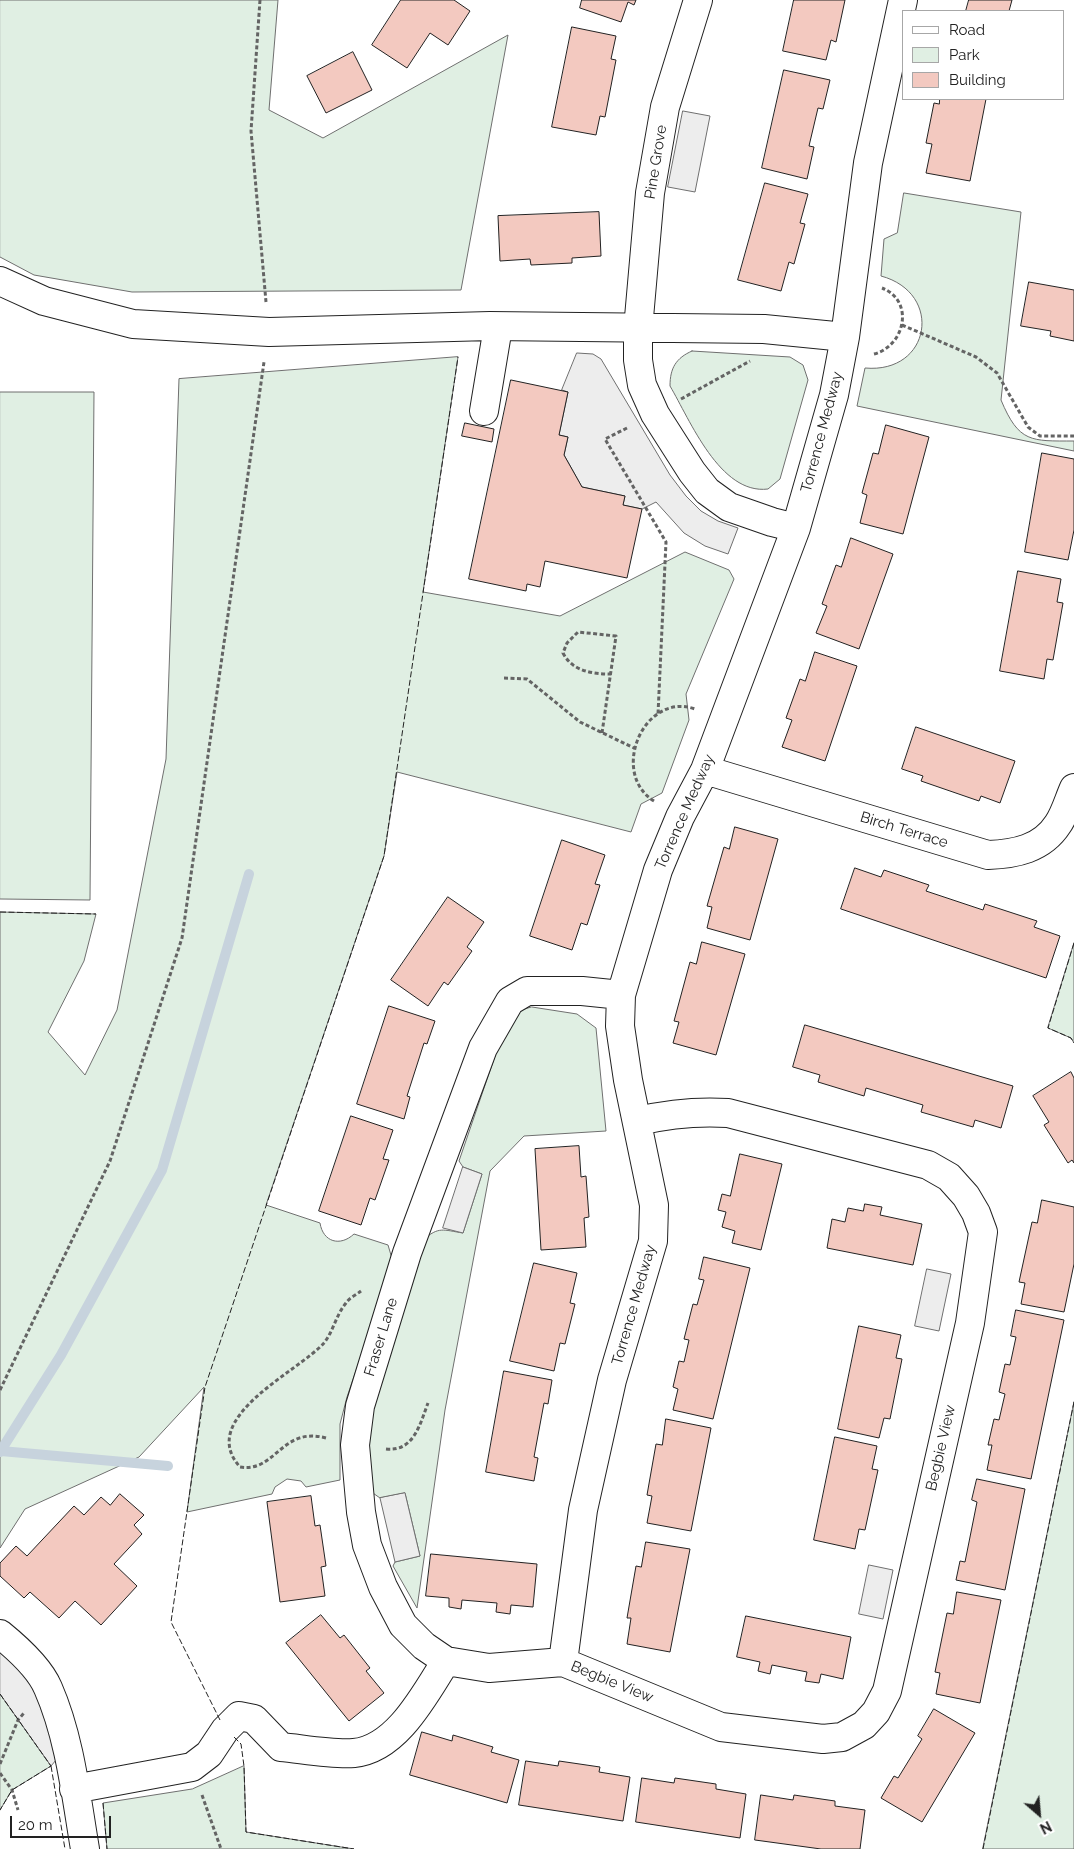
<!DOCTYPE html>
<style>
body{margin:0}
#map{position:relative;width:1074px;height:1849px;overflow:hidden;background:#fff;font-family:Raleway,sans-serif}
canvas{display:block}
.legend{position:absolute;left:902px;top:10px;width:162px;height:90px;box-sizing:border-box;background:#fff;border:1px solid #a7a7a7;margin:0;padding:6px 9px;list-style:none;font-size:15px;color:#222}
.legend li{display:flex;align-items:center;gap:10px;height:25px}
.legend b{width:25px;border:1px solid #a7a7a7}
.north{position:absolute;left:1014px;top:1789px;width:50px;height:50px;-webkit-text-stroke:4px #fff;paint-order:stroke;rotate:153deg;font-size:14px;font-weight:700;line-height:20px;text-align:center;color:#222}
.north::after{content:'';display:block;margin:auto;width:18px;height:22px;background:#222;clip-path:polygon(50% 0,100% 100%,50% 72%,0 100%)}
.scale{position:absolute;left:10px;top:1816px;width:101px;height:22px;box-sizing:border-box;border:2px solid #222;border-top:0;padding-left:6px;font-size:15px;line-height:18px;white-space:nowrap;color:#222;-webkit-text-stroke:4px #fff;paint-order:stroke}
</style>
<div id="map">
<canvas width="1074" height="1849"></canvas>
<ul class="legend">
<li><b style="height:6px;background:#fff"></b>Road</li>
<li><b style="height:14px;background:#e0efe3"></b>Park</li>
<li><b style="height:14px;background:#f3c9c0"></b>Building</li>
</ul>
<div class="north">N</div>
<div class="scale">20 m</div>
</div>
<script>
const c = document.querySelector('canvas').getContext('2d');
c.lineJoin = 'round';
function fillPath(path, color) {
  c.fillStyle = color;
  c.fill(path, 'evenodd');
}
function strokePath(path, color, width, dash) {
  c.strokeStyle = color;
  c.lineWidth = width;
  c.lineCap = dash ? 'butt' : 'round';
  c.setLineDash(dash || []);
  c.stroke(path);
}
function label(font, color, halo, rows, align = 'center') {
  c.font = font + ' Raleway,sans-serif';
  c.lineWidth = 4;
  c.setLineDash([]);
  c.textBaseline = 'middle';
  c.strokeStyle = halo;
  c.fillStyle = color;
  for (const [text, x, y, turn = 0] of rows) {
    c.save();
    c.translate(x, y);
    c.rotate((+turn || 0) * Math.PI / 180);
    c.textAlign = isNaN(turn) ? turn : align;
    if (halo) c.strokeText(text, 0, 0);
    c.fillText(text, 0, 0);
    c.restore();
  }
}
const green = new Path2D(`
 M0 0H278L269 110 323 138 508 35 461 290 132 292 34 275 0 257Z
 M904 193 1021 212 1001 400C1019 443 1031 441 1074 441V451L857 406 865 368C931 374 944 293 881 276L884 239 897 233Z
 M692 351 790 357 803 365 808 380 780 479 768 489C720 495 690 420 670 386 670 368 676 358 692 351Z
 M458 357 423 592 560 616 685 552 729 570 734 579 686 694 689 720 662 793 641 804 631 832 397 772 384 856 266 1205 320 1223C323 1242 340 1247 354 1234L388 1245 393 1262 347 1397 340 1424V1480L306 1487 301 1481 287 1479 275 1487 272 1494 187 1512 204 1387 139 1457 25 1509 0 1548V912L96 914 84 961 48 1032 85 1075 117 1010 166 759 179 379Z
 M0 392H94L90 900 0 899Z
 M1074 943V1043L1071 1038 1048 1028Z
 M532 1007 577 1014 596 1028 606 1131 524 1136 490 1171 445 1410 417 1608 393 1566 395 1562 420 1556 405 1493 380 1498 370 1491 364 1440 423 1240C439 1226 443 1230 463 1233L482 1174 463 1167 459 1161 507 1021 518 1011Z
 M1074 1402V1849H983Z
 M0 1694 51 1766 12 1790 0 1810Z
 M244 1766 246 1832 354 1849H107L103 1803 192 1789Z`);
const parking = new Path2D(`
 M683 111 710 116 695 192 668 187Z
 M577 353 593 354 601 359 670 475 686 496 701 511 718 521 738 528 728 554 705 546 684 533 656 502 642 509 623 505 625 496 582 487 564 455 568 437 559 435 568 392 562 390Z
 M463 1167 482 1174 463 1233 443 1228Z
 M927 1269 951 1274 939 1331 915 1326Z
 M405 1493 420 1556 395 1562 380 1498Z
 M869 1565 893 1570 883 1619 859 1614Z
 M0 1634 20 1651 67 1747 51 1766 0 1694Z`);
const stream = new Path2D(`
 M1 1451 168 1466
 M0 1452 61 1355 162 1170 249 874`);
const building = new Path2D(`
 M401 0H454L470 11 448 45 430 33 407 68 372 45Z
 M582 0H636L634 5 628 2 621 22 580 8Z
 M794 0H845L836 42 831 40 826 60 783 51Z
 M969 0H1012L1009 11H966Z
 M572 27 616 36 611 59 616 60 605 117 600 116 596 135 552 127Z
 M353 52 372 90 326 113 307 76Z
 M784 70 830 80 823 109 818 108 809 146 814 147 807 179 762 168Z
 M940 99H986L970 181 926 173 932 144 926 143 934 103 939 104Z
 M765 183 808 194 800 223 805 224 794 264 789 262 781 291 738 280Z
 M599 212 601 256 572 258V263L531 265 530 259 500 261 498 216Z
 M1029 282 1074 290V341L1050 336 1051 331 1021 326Z
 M511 380 568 392 559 435 568 437 564 455 582 487 625 496 623 505 642 509 627 578 545 561 540 587 527 584 526 591 469 579Z
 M465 423 494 429 492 442 462 436Z
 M886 425 929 437 903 534 860 523 867 495 862 493 873 453 878 454Z
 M1042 453 1074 459V530L1068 560 1025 552Z
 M851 538 893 554 859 649 816 633 827 606 822 604 836 565 841 567Z
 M1018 571 1061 579 1057 602 1063 603 1053 660 1047 659 1044 679 1000 671Z
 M815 652 857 666 825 761 782 747 792 720 786 718 800 679 805 681Z
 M916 727 1015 761 1000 803 981 796 979 801 921 781 923 776 902 769Z
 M735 827 778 839 750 940 707 928 712 907 707 906 724 847 729 849Z
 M562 840 605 855 595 884 600 885 587 925 581 923 572 950 530 936Z
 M855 868 881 877 884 870 929 885 926 891 983 910 985 904 1037 921 1034 927 1060 936 1046 978 841 909Z
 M448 897 484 922 467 947 472 951 448 985 444 982 428 1006 391 980Z
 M702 942 745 954 716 1055 673 1043 679 1022 674 1021 690 962 696 964Z
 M389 1006 435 1021 427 1044 424 1043 407 1096 410 1097 404 1119 357 1104Z
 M805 1025 1013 1086 1001 1128 975 1120 973 1127 921 1112 923 1105 866 1088 864 1096 818 1082 820 1075 793 1067Z
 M1071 1072 1074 1078V1163L1072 1160 1068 1163 1044 1125 1049 1122 1033 1096Z
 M351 1116 393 1130 383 1159 389 1160 375 1200 370 1198 361 1225 319 1211Z
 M579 1146 581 1177 586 1176 589 1217 584 1218 586 1247 541 1250 535 1149Z
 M740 1154 782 1164 761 1250 732 1243 735 1231 722 1227 726 1212 718 1210 722 1194 730 1196Z
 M1042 1200 1074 1207V1264L1064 1312 1021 1304 1025 1283 1019 1282 1032 1222 1037 1223Z
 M865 1204 882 1207 880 1215 922 1224 913 1265 827 1248 832 1219 845 1222 848 1208 863 1211Z
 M704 1257 750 1268 713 1419 673 1410 678 1389 673 1387 679 1361 684 1362 689 1340 684 1339 693 1304 697 1305 704 1280 699 1279Z
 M534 1263 577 1273 570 1303 575 1304 565 1344 560 1343 554 1371 510 1361Z
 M1016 1310 1064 1320 1031 1479 987 1470 992 1445H988L994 1419 999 1420 1005 1394 999 1392 1005 1364 1010 1365 1016 1337 1011 1336Z
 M859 1326 901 1335 896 1358 902 1359 890 1419 884 1418 879 1438 838 1429Z
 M504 1371 552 1380 548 1404 544 1403 534 1457 538 1458 534 1481 486 1472Z
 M666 1419 711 1428 691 1531 647 1523 652 1496 647 1495 656 1444 662 1445Z
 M835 1437 877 1446 872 1469 878 1470 865 1530 859 1529 855 1549 814 1540Z
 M977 1479 1025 1489 1005 1590 956 1580 960 1561 965 1562 977 1502 972 1500Z
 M120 1494 144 1515 134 1525 142 1534 114 1564 137 1586 101 1625 75 1601 59 1618 30 1592 24 1598 0 1576V1563L16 1546 27 1556 74 1506 84 1515 101 1497 110 1505Z
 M311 1496 315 1526 320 1525 326 1566 321 1567 325 1596 280 1602 267 1502Z
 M646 1542 690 1549 670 1652 627 1644 631 1618H627L636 1566 641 1567Z
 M431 1554 537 1564 533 1607 511 1605 510 1614 496 1612 497 1603 462 1600 461 1609 449 1607V1598L426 1596Z
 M957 1592 1001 1600 980 1703 936 1694 940 1673 935 1672 947 1613 953 1614Z
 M321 1615 340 1638 344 1635 370 1668 366 1671 384 1693 349 1721 286 1643Z
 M746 1616 851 1637 843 1679 821 1674 819 1683 805 1681 807 1672 772 1665 770 1674 758 1671 760 1662 737 1657Z
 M934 1709 975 1733 922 1822 881 1798 894 1776 898 1778 922 1739 918 1736Z
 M422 1732 452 1741 453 1735 493 1747 491 1752 519 1760 507 1803 410 1775Z
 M526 1761 558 1766 559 1761 600 1767 599 1772 630 1777 623 1821 519 1805Z
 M642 1778 674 1783 675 1778 716 1784V1789L746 1794 740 1838 636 1822Z
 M761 1795 793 1800 794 1795 835 1801V1806L865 1810 860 1849H821L755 1840Z`);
const path = new Path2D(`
 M260 0 251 131 266 302
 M902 325 976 357 997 373 1028 427 1040 436H1074
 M874 354C905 346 915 301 882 288
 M681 399 750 361
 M627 428 605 439 666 542 658 714
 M504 678 527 679 580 722 634 748
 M602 733 616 636 578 632 567 643 563 653C572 671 592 674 611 674
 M654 801C609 773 644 691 695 709
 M0 1390 110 1161 182 938 264 362
 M326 1438C281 1426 276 1473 240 1467 196 1418 298 1372 324 1343 333 1332 336 1315 346 1303 349 1298 356 1295 361 1291
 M386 1449C414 1452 420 1424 428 1403
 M0 1764 18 1720 24 1713
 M0 1773 12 1790 18 1810
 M202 1795 221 1849`);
const minor = new Path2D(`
 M698 0 665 107 650 193 638 329V360L642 385 655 414 692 472 707 491 729 507 772 522 796 528
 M0 281 44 301 133 324 269 332 490 326 764 329 845 337
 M484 411 498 327
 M705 770 988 855C1015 854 1042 849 1058 824 1065 814 1069 799 1074 788
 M621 995 582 991H527L510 1001 483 1048 407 1253 360 1406 355 1445 361 1512 367 1545 383 1587 403 1625 424 1646 446 1661 489 1668 563 1662 721 1727 823 1739 842 1737 864 1725 876 1712 887 1691 970 1323 983 1232 976 1213 966 1196 949 1177 928 1165 728 1113C697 1111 668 1114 638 1121
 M0 1634C16 1647 40 1669 48 1688 70 1738 76 1796 85 1849
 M563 1662 583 1510 612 1380 653 1241 654 1205 628 1080 620 1026 621 995 658 870 680 817 705 770 796 528 834 395 845 337 868 163 903 0
 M74 1789 192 1767 209 1754 225 1730 239 1716 254 1719 281 1747C302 1749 334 1755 354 1753 397 1749 425 1694 446 1661`);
const fence = new Path2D(`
 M0 912 96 914
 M1074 943 1048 1028 1071 1038 1074 1043
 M0 1694 51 1766 12 1790 0 1810
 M220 1720 171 1622 205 1387 384 856 458 357
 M234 1737 241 1744 244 1766 246 1832 354 1849
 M51 1766 65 1849
 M103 1803 107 1849
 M983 1849 1074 1402`);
const streetNames = [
 ["Pine Grove",656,162,-81],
 ["Torrence Medway",822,432,-75],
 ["Torrence Medway",685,812,-66],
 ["Birch Terrace",904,830,17],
 ["Torrence Medway",634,1305,-74],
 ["Fraser Lane",381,1337,-73],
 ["Begbie View",941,1448,-77],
 ["Begbie View",612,1682,22]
];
fillPath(green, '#e0efe3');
strokePath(green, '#6f6f6f', 1);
fillPath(parking, '#ededed');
strokePath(parking, '#6f6f6f', 1);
strokePath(stream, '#c7d3dd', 10);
fillPath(building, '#f3c9c0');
strokePath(building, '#222', 1);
strokePath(minor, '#222', 30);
strokePath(path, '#646464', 3, [4, 2.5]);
strokePath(minor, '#fff', 28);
strokePath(fence, '#222', 1, [6, 2.5]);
label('15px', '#222', '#fff', streetNames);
</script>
